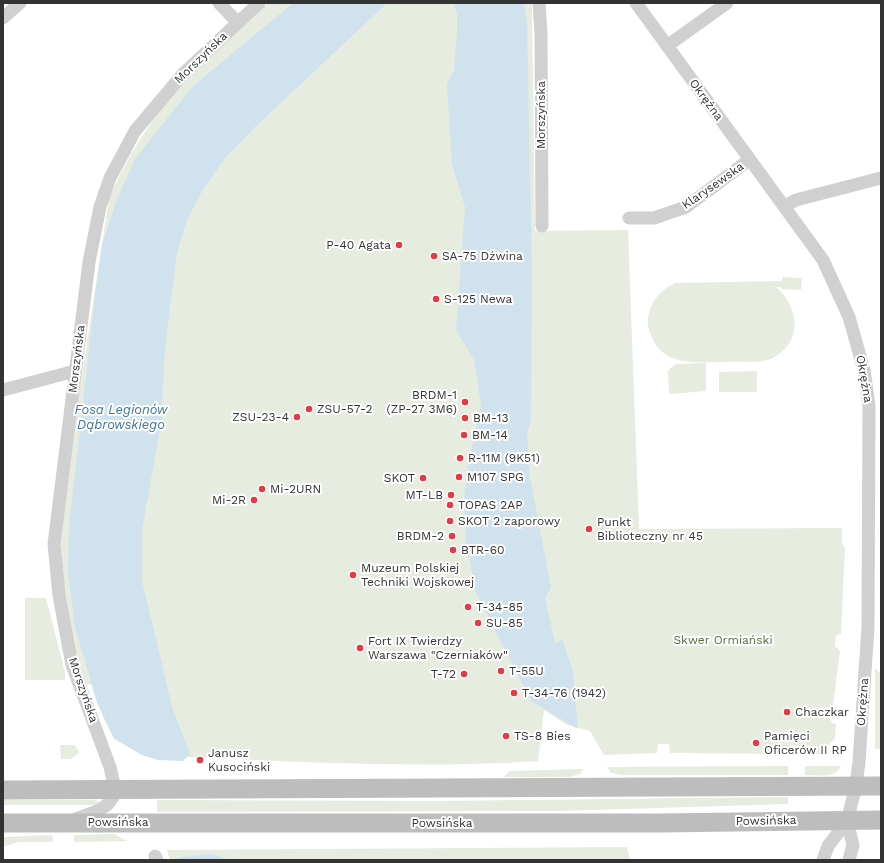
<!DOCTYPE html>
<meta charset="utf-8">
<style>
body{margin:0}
#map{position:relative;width:884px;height:863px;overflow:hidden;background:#fff;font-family:"Work Sans",sans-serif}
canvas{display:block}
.frame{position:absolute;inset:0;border:4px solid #333;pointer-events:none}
</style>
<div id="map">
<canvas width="884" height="863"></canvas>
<div class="frame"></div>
</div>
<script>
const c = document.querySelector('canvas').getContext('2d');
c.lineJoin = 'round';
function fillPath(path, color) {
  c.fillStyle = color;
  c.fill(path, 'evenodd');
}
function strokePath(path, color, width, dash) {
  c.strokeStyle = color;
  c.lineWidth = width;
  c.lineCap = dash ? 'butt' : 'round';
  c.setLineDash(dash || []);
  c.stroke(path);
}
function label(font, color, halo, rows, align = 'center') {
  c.font = font + ' "Work Sans",sans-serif';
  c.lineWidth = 4;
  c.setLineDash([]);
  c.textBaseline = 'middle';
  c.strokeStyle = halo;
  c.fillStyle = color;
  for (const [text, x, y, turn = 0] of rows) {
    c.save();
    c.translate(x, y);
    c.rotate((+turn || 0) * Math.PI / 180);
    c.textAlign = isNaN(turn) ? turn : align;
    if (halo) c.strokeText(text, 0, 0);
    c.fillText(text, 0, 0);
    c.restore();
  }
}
const green = new Path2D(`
 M268 3H532L535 231 628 230 639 529 842 528V544L845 548 841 634 836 635 835 646 840 651 831 721 832 723 836 724 835 738 821 754 670 753 669 744H658L657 753 604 755 590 731 567 725 544 710 538 761C406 770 274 760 142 755L114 739 104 719 91 684 85 685 81 674 65 600 60 541 74 426 109 199C127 156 153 115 185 81 210 53 240 29 268 3Z
 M782 277 802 278 801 290 782 289 781 287H776C799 307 804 341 773 358 760 364 741 361 727 362 700 362 662 368 651 335 649 330 647 326 648 320 649 303 660 290 675 283L782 281Z
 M706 363V391L669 394 668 370 676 364Z
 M757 371V392H719V372Z
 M25 598H46L65 672V680H25Z
 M875 668 881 674 880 749H875Z
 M60 745H74L78 749 79 753 71 759H61Z
 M788 766V775H621L611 773 607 767Z
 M805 766H841C835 779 817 775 805 775Z
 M583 769 580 774 568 777H504L509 771Z
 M788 797V804L559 811 157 812V800L434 801Z
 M3 800H95L99 802 97 805H3Z
 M114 834 127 841 74 842V836L76 835Z
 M52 835 53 842H18L3 847 4 837Z
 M627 847 630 860H170L167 850Z`);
const water = new Path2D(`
 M293 3H387L255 127 224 159 201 193 187 220 177 252 165 348 161 423 142 530V581L173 710 190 754 183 761 158 760 142 755 114 738 97 703 75 627 68 572 69 526 96 287 102 245 117 199 135 159 192 87Z
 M454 3H524L527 22 532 276 531 419 527 434 530 477 551 588 545 597 555 644 562 639 573 672 578 729 531 701 476 593 466 540 464 498 470 456 481 405 474 360 456 330 465 207 452 164 447 84 454 71 457 32V14Z
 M211 854 230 860H177V858Z`);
const street = new Path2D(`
 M219 3 238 23
 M539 3 541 33 542 226
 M636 3 823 260 849 317 864 370 869 406 868 627 859 762 856 786 847 821 828 846 823 860
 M3 18 20 3
 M667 46 727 3
 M785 206 796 200 881 178
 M629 218H654L686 207 749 160
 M3 390 75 371
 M75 819 100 810 108 804 113 797 115 789 110 767 72 665 59 595 54 544 89 262 100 207 110 178 135 131 183 74 259 3
 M847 821 853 845 849 860
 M155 856 157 860`);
const secondary = new Path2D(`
 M3 790 881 786
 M3 823H662L881 820`);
const markers = [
 [399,245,4,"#e63946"],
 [434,256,4,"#e63946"],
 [436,299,4,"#e63946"],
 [465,402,4,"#e63946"],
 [309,409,4,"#e63946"],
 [297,417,4,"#e63946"],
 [465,418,4,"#e63946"],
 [464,435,4,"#e63946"],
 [460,458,4,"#e63946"],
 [459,477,4,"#e63946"],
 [423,478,4,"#e63946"],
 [262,489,4,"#e63946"],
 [451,495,4,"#e63946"],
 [254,500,4,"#e63946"],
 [450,505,4,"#e63946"],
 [450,521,4,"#e63946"],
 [589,529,4,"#e63946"],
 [452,536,4,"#e63946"],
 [453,550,4,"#e63946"],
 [353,575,4,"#e63946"],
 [468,607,4,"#e63946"],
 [478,623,4,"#e63946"],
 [360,648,4,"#e63946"],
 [501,671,4,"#e63946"],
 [464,674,4,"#e63946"],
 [514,693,4,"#e63946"],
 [787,712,4,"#e63946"],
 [506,736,4,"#e63946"],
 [756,743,4,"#e63946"],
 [200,760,4,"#e63946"]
];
const streetNames = [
 ["Morszyńska",201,58,-44],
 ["Okrężna",706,100,54],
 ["Morszyńska",541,115,-90],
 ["Klarysewska",713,186,-35],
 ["Morszyńska",77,359,-83],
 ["Okrężna",864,379,80],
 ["Morszyńska",83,690,71],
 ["Okrężna",863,702,-86],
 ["Powsińska",766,821,-1],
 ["Powsińska",118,822],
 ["Powsińska",442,823]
];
const poiNames = [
 ["P-40 Agata",391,245,"right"],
 ["SA-75 Dźwina",442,256],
 ["S-125 Newa",444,299],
 ["BRDM-1",457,395,"right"],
 ["(ZP-27 3M6)",457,409,"right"],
 ["ZSU-57-2",317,409],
 ["ZSU-23-4",289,417,"right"],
 ["BM-13",473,418],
 ["BM-14",472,435],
 ["R-11M (9K51)",468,458],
 ["M107 SPG",467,477],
 ["SKOT",415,478,"right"],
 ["Mi-2URN",270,489],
 ["MT-LB",443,495,"right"],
 ["Mi-2R",246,500,"right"],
 ["TOPAS 2AP",458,505],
 ["SKOT 2 zaporowy",458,521],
 ["Punkt",597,522],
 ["Biblioteczny nr 45",597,536],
 ["BRDM-2",444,536,"right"],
 ["BTR-60",461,550],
 ["Muzeum Polskiej",361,568],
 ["Techniki Wojskowej",361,582],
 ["T-34-85",476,607],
 ["SU-85",486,623],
 ["Fort IX Twierdzy",368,641],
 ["Warszawa \"Czerniaków\"",368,655],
 ["T-55U",509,671],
 ["T-72",456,674,"right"],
 ["T-34-76 (1942)",522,693],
 ["Chaczkar",795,712],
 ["TS-8 Bies",514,736],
 ["Pamięci",764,736],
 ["Oficerów II RP",764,750],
 ["Janusz",208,753],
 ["Kusociński",208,767]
];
const parkNames = [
 ["Skwer Ormiański",723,640]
];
const waterNames = [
 ["Fosa Legionów",121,410],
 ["Dąbrowskiego",121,425]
];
fillPath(green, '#e6ecdf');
fillPath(water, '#cfe2ee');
strokePath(street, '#d0d0d0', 13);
strokePath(secondary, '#bdbdbd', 19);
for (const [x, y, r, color] of markers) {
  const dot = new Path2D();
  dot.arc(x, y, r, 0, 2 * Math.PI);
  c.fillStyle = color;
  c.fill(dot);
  strokePath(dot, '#fff', 1.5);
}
label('12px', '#333', '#fff', streetNames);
label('12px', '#333', '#fff', poiNames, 'left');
label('12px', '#56703f', '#fff', parkNames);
label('italic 13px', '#3f7597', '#fff', waterNames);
</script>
